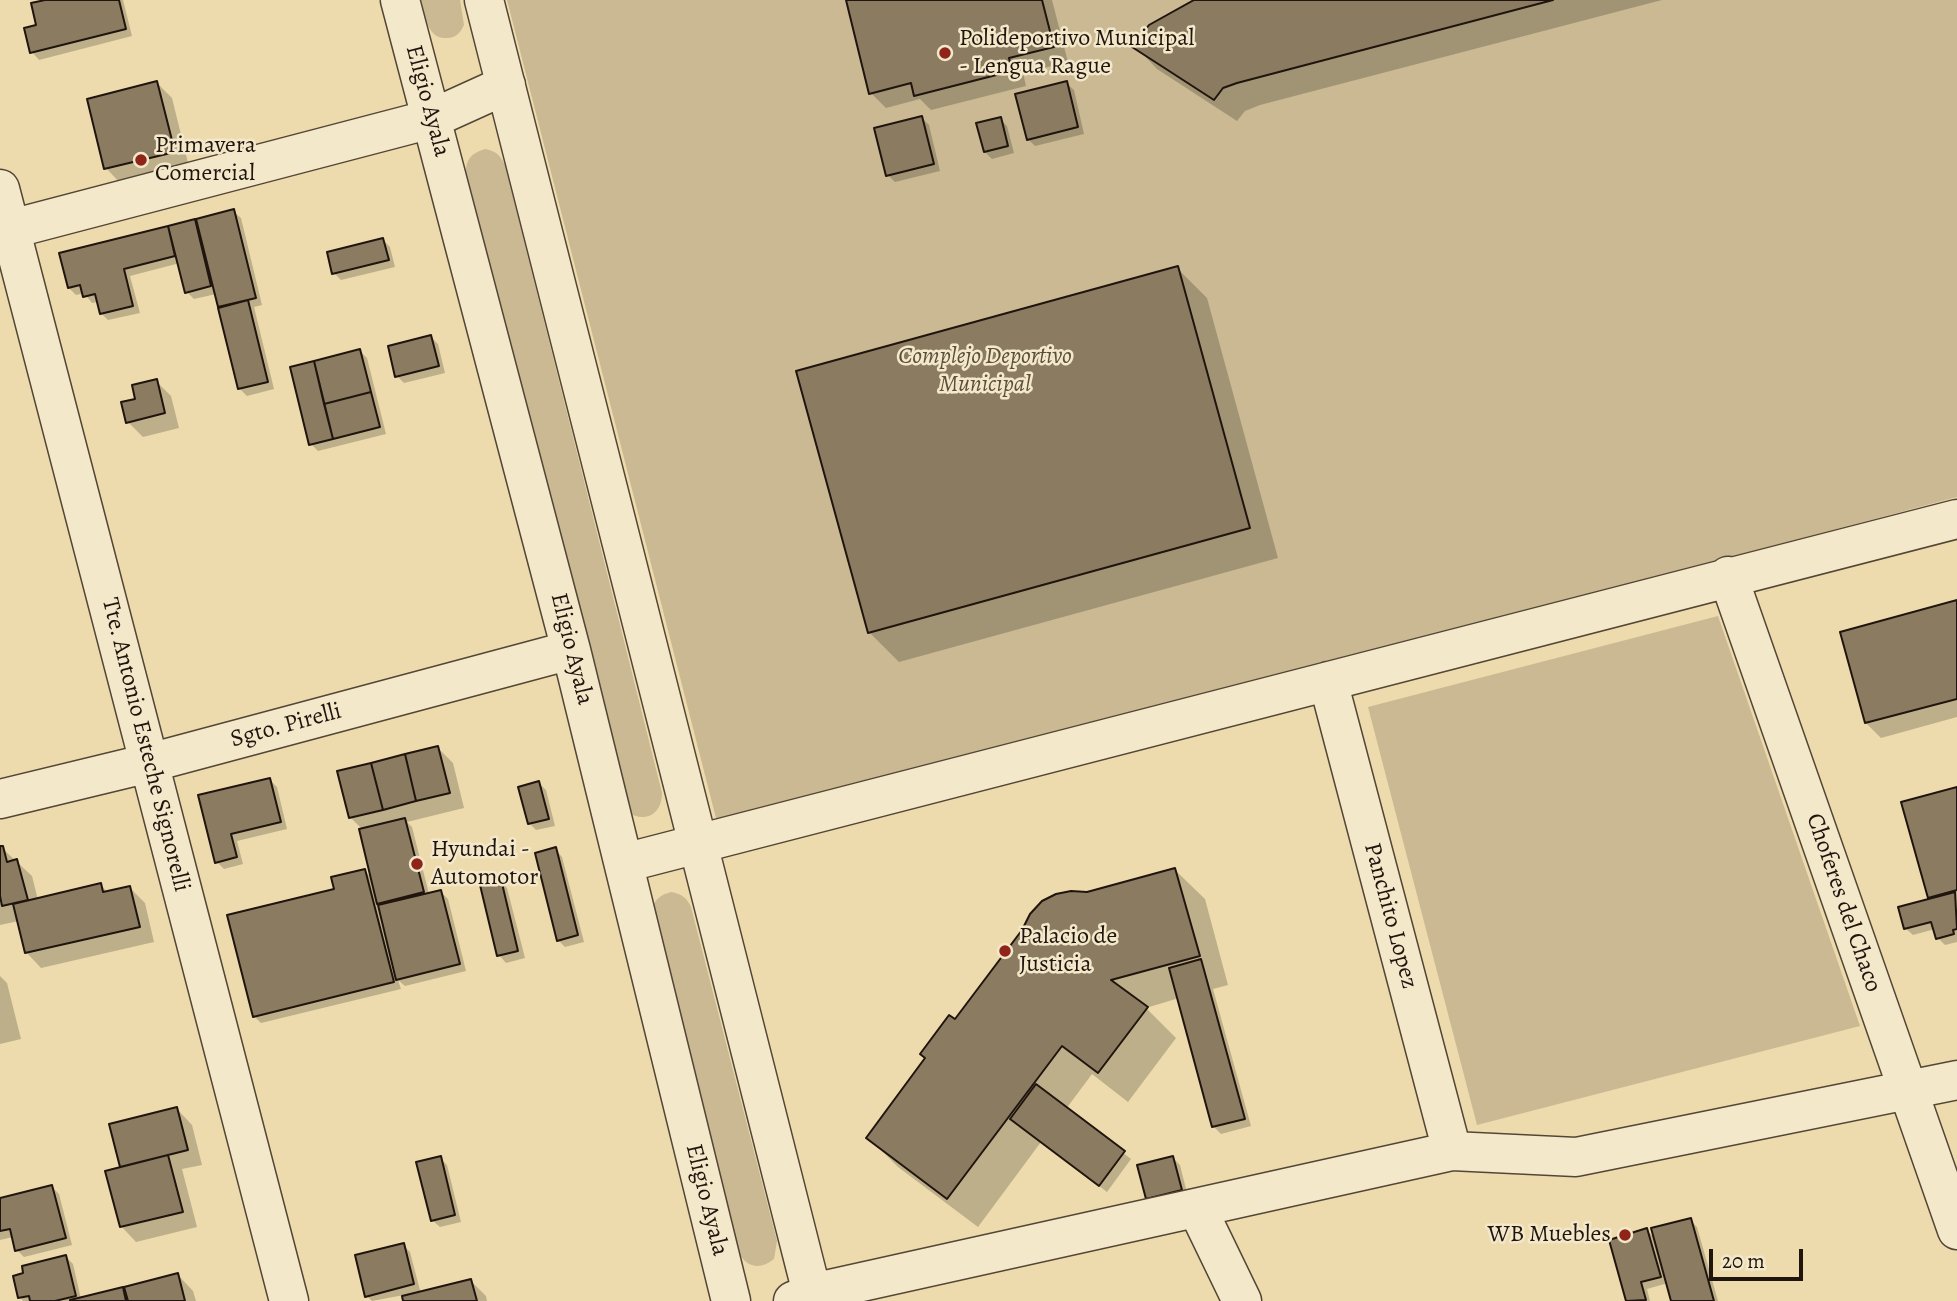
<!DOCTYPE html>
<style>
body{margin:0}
#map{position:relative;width:1957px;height:1301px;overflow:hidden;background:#eddbad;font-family:Alegreya,serif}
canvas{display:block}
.scale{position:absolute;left:1709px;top:1249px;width:94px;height:32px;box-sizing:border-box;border:4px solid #20150e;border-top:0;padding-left:9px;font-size:21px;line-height:24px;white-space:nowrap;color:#20150e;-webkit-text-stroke:5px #f3e8ca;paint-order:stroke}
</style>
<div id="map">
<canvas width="1957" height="1301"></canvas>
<div class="scale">20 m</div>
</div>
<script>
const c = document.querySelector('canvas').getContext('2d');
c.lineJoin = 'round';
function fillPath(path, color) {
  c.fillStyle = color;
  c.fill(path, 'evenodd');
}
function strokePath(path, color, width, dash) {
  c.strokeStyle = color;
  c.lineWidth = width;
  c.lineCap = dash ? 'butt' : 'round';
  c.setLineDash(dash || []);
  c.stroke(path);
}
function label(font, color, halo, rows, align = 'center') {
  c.font = font + ' Alegreya,serif';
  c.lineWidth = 5;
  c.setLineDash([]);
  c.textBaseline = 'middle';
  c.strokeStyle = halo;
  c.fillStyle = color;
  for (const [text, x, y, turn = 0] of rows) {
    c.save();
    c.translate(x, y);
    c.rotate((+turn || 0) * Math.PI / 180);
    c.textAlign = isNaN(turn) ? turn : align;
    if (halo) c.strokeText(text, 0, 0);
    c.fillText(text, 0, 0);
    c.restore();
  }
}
const green = new Path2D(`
 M421 0H460L464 25C460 33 456 38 447 38 427 40 425 14 421 0Z
 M507 0H1957V497L718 826Z
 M485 149C496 151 500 155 505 165L662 793C662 815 644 824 626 811L466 175C465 160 471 153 485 149Z
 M1718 616 1860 1026 1477 1125 1368 707Z
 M671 892C682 894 687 898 691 907L777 1241 774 1259C760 1270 747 1268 738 1252L652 908C656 898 661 895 671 892Z`);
const shadow = new Path2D(`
 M52 0H123L132 36 39 60 32 52 38 26Z
 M848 0H1052L1068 62 1023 73 1026 86 931 110 920 99 886 108 871 93Z
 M1199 0H1662L1260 105 1245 111 1237 121 1157 69 1135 46Z
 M157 83 172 98 189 167 121 184 106 168Z
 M1066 83 1074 90 1084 134 1035 146 1028 139Z
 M922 118 929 125 940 171 895 182 888 175Z
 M1000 119 1007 126 1014 153 992 159 985 152Z
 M233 211 241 218 262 305 254 307 274 389 247 396 240 389 216 294 194 299 187 292 180 263 130 276 140 313 108 320 101 313 98 302 92 303 84 293 76 295 69 288 61 254Z
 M383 240 390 247 395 267 341 280 334 273Z
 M1177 268 1207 298 1278 558 899 662 869 632Z
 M431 337 438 344 445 373 404 383 397 376Z
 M360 351 367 358 386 434 318 451 311 444Z
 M156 381 171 396 179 428 143 437 128 422 137 400Z
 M1957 602V717L1881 738 1866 723Z
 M438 748 453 763 464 808 407 822 412 827 429 894 441 892 448 899 466 971 405 986 398 980 401 989 261 1023 254 1016 336 890 365 871 373 879 363 830 350 817Z
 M270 780 277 787 287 829 237 841 243 864 224 869 217 862 201 797Z
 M539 783 546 790 555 826 536 830 529 823Z
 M1957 789V942L1945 945 1938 938 1935 929 1913 935 1905 928 1932 900 1929 897Z
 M0 848H2L32 876 38 900 101 885 108 893 130 888 145 903 154 942 41 968 26 952 19 921 0 925Z
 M555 849 562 857 584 942 565 947 558 940Z
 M1175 870 1205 899 1228 985 1213 989 1251 1126 1221 1134 1214 1127 1179 998 1146 1008 1176 1038 1128 1102 1092 1074 1066 1109 1131 1159 1107 1192 1041 1142 978 1227 898 1167 869 1138 955 1022 1088 893Z
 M500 881 507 888 525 958 506 963 499 955Z
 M0 976 7 983 21 1039 0 1044Z
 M177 1109 192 1125 202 1165 182 1169 197 1227 136 1242 121 1226 122 1168 111 1126Z
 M440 1158 447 1165 461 1222 440 1227 432 1220Z
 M1173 1158 1180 1165 1188 1197 1155 1205 1148 1198Z
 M52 1187 59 1194 72 1245 24 1257 17 1250 13 1237 0 1240V1200Z
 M1690 1220 1697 1227 1718 1301H1673L1668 1283 1647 1289 1650 1301H1627L1611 1241 1647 1230 1656 1240Z
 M403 1245 410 1252 421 1294 471 1281 486 1296 487 1301H405L404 1295 372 1301 367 1296Z
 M66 1257 73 1264 81 1299 122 1289 128 1295 178 1275 193 1291 196 1301H23L20 1297Z`);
const building = new Path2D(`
 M45 0H119L126 29 30 53 24 28 36 25 31 3Z
 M846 0H1042L1054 47 1009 58 1012 71 914 96 911 83 869 94Z
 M1194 0H1553L1237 83 1223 88 1214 100 1132 47 1149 25Z
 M157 81 175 152 104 169 87 99Z
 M1067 81 1078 127 1027 140 1015 94Z
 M922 116 934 164 886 176 874 128Z
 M1001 117 1008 146 984 152 976 123Z
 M234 209 256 298 218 307 196 219Z
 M195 219 211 286 185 293 168 226Z
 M168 226 175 256 124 269 133 306 100 314 95 294 83 297 80 285 68 288 59 253Z
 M383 238 389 260 332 274 327 252Z
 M1178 266 1250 528 868 633 796 371Z
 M248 300 268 382 238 389 218 308Z
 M431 335 439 366 395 377 388 346Z
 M360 349 371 392 324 404 314 361Z
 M314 361 333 439 309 445 290 367Z
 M157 379 165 413 126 423 121 402 135 399 132 385Z
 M371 392 380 427 333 439 324 404Z
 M1957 600V699L1865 723 1840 632Z
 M438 746 450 793 416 801 405 754Z
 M405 754 416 801 383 810 371 763Z
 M371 763 383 810 349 818 337 771Z
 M270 778 281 822 231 834 237 857 215 863 198 795Z
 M539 781 549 819 528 824 518 787Z
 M1957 787V890L1928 898 1901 802Z
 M405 818 424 892 377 904 359 829Z
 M0 846H3L7 862 17 859 28 900 2 906 0 896Z
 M556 847 578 935 557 941 535 853Z
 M1175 868 1200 956 1111 980 1148 1007 1098 1073 1062 1046 947 1199 866 1138 925 1058 920 1054 949 1015 955 1019 1022 930 1030 914 1042 901 1056 894 1071 891 1087 892Z
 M365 869 394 982 253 1017 227 915 334 889 331 877Z
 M501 879 518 951 497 956 480 885Z
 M101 883 103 892 130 886 140 927 25 953 13 904Z
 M441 890 460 964 396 980 378 905Z
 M1955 892 1957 929 1953 930 1954 934 1936 939 1931 922 1904 929 1898 907Z
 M1201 959 1245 1119 1212 1127 1169 968Z
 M1036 1084 1125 1151 1099 1186 1010 1119Z
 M177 1107 188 1150 120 1167 109 1124Z
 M168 1155 183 1212 120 1227 105 1171Z
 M441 1156 455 1215 431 1221 416 1162Z
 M1173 1156 1182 1190 1146 1199 1137 1165Z
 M52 1185 66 1238 15 1251 10 1229 0 1231V1198Z
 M1691 1218 1714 1301H1671L1651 1228Z
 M1647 1228 1661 1277 1641 1282 1646 1300 1626 1301 1609 1240Z
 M404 1243 414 1284 365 1297 355 1255Z
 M66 1255 76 1296 55 1301H30L29 1296 18 1298 13 1276 23 1273 22 1266Z
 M178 1273 185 1301H128L124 1287Z
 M471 1279 477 1301H403L402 1296Z
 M123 1287 126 1301H70V1300Z`);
const minor = new Path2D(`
 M400 0 571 650 731 1301
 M484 0 814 1301
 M0 189 289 1301
 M0 232 431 119 506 85
 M1728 576 1957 1230
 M1328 681 1452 1151
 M0 799 149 763 571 650
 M624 863 1957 519
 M1197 1208 1242 1301
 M793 1301 812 1293 1452 1151 1576 1157 1957 1080`);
const markers = [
 [945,53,7,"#8f2418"],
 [141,160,7,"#8f2418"],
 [417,864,7,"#8f2418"],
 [1005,951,7,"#8f2418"],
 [1625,1235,7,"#8f2418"]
];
const poiNames = [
 ["Polideportivo Municipal",959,39],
 ["- Lengua Rague",959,67],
 ["Primavera",155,146],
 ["Comercial",155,174],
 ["Hyundai -",431,850],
 ["Automotor",431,878],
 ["Palacio de",1019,937],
 ["Justicia",1019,965],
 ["WB Muebles",1611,1235,"right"]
];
const streetNames = [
 ["Eligio Ayala",427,101,75],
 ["Eligio Ayala",571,649,76],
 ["Sgto. Pirelli",286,726,-15],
 ["Tte. Antonio Esteche Signorelli",145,745,76],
 ["Choferes del Chaco",1843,903,71],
 ["Panchito Lopez",1390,916,75],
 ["Eligio Ayala",706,1200,76]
];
const parkNames = [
 ["Complejo Deportivo",985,357],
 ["Municipal",985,385]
];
fillPath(green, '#cab992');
fillPath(shadow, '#0003');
fillPath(building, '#8b7c61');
strokePath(building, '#20150e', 2);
strokePath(minor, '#534636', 41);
strokePath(minor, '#f3e8ca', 38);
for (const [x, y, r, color] of markers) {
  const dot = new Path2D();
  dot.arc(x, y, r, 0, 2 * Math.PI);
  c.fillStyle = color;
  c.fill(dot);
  strokePath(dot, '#f3e8ca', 2.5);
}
label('24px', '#20150e', '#f3e8ca', poiNames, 'left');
label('24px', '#20150e', '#f3e8ca', streetNames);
label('italic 24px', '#5c4e3c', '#f3e8ca', parkNames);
</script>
